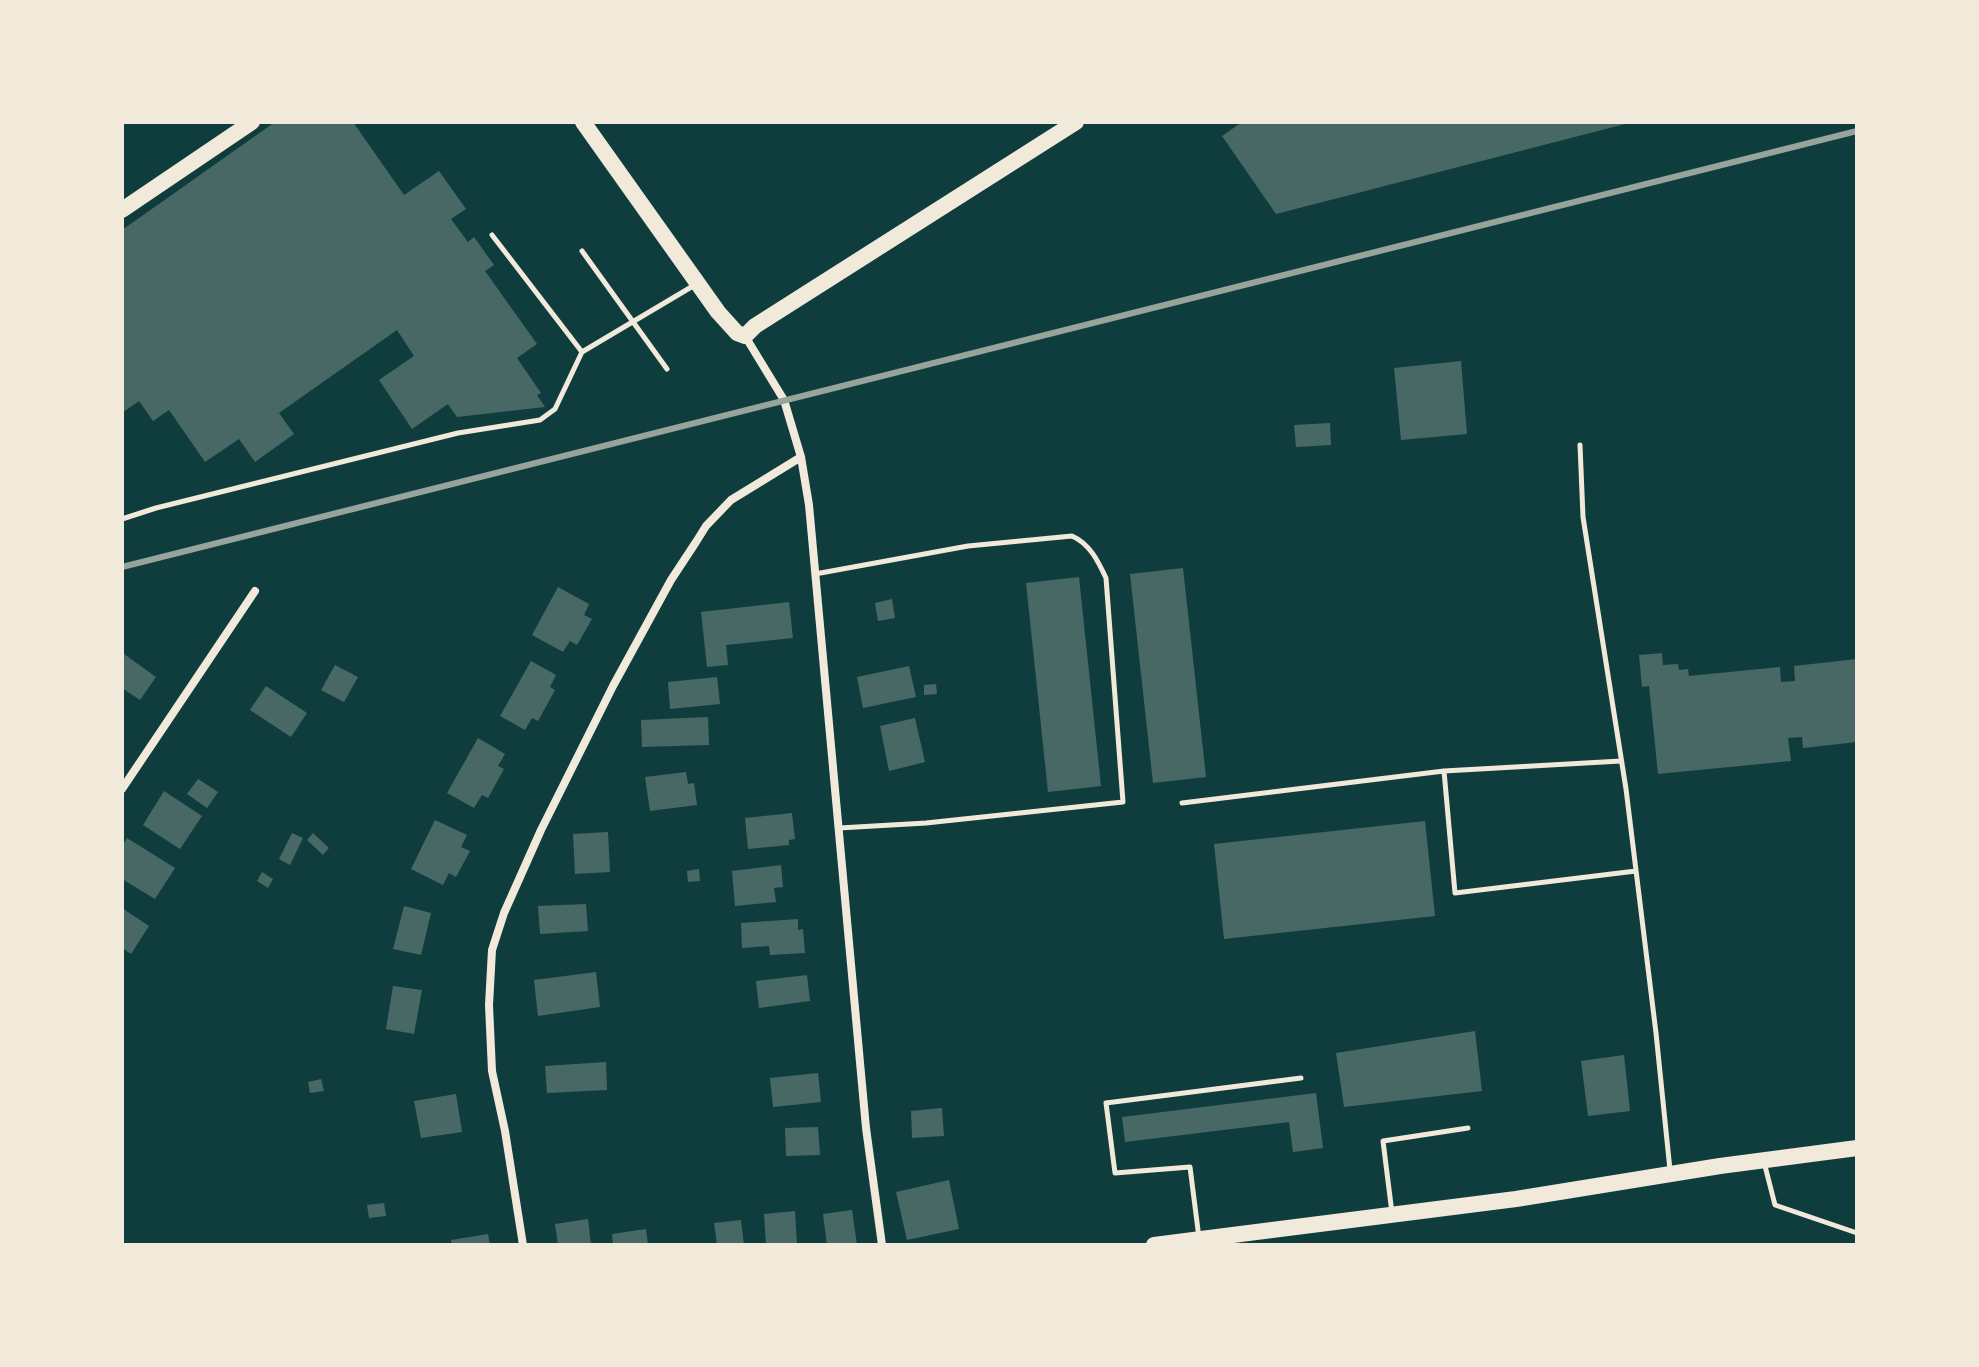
<!DOCTYPE html>
<style>
body{margin:0}
#map{position:relative;width:1979px;height:1367px;overflow:hidden;background:#0f3d3e;font-family:Jost,sans-serif}
canvas{display:block}
.frame{position:absolute;inset:0;border:124px solid #f1e9da;pointer-events:none}
</style>
<div id="map">
<canvas width="1979" height="1367"></canvas>
<div class="frame"></div>
</div>
<script>
const c = document.querySelector('canvas').getContext('2d');
c.lineJoin = 'round';
function fillPath(path, color) {
  c.fillStyle = color;
  c.fill(path, 'evenodd');
}
function strokePath(path, color, width, dash) {
  c.strokeStyle = color;
  c.lineWidth = width;
  c.lineCap = dash ? 'butt' : 'round';
  c.setLineDash(dash || []);
  c.stroke(path);
}
const building = new Path2D(`
 M275 122H353L404 195 439 171 466 209 451 219 468 242 474 237 494 265 485 271 537 344 517 358 541 393 537 395 545 407 457 417 448 404 412 429 379 380 414 356 397 330 279 413 294 434 255 462 239 439 205 462 169 410 153 421 139 401 122 413V230Z
 M1242 122H1629V123L1276 214 1222 136Z
 M1461 361 1467 434 1401 440 1394 368Z
 M1330 423 1331 445 1296 447 1294 425Z
 M1183 568 1206 777 1153 783 1130 574Z
 M1079 577 1101 786 1048 792 1026 583Z
 M558 587 589 604 584 615 592 619 577 645 570 641 563 652 532 635Z
 M892 599 895 618 878 621 875 603Z
 M789 602 793 638 726 645 728 665 707 667 701 612Z
 M1662 653 1663 665 1678 664 1679 670 1688 669 1689 676 1780 667 1781 682 1795 681 1794 666 1857 659V742L1803 748 1802 737 1788 738 1791 761 1658 774 1649 686 1642 687 1639 655Z
 M124 654 156 677 140 700 122 688V657Z
 M531 661 556 675 550 687 555 690 538 721 532 718 525 730 500 716Z
 M335 665 358 677 344 702 321 690Z
 M909 666 916 697 863 708 857 677Z
 M717 677 720 704 670 709 668 682Z
 M936 684 937 694 924 695V685Z
 M266 686 307 713 291 737 250 710Z
 M708 717 709 745 642 747 641 720Z
 M915 718 925 762 889 771 880 726Z
 M478 738 505 754 498 766 504 769 488 798 482 795 474 808 447 793Z
 M686 772 688 784 694 783 697 805 650 811 645 777Z
 M198 779 218 792 207 808 187 794Z
 M164 791 202 816 180 849 143 825Z
 M792 813 795 839 789 840V845L748 849 745 818Z
 M435 820 467 835 461 847 470 851 456 877 449 873 443 885 411 869Z
 M1425 821 1435 916 1224 939 1214 844Z
 M608 832 610 872 575 874 573 834Z
 M292 833 303 838 290 865 279 859Z
 M313 833 329 848 323 855 307 840Z
 M127 838 175 868 155 899 122 879V846Z
 M781 865 783 887 774 888 776 902 735 906 732 871Z
 M699 869 700 881 688 882 687 871Z
 M262 872 273 879 268 888 257 881Z
 M586 904 588 931 540 934 538 906Z
 M404 906 431 913 421 955 393 949Z
 M122 908 149 926 131 954 122 948Z
 M798 919V930L803 929 805 953 770 955 769 946 742 948 741 923Z
 M596 972 600 1007 538 1016 534 980Z
 M807 975 810 1001 759 1008 756 981Z
 M393 986 422 990 414 1034 386 1029Z
 M1475 1031 1482 1091 1344 1107 1336 1053Z
 M1624 1055 1630 1111 1588 1116 1581 1061Z
 M606 1062 607 1090 547 1093 545 1066Z
 M818 1073 821 1102 773 1107 770 1078Z
 M321 1079 324 1091 310 1093 308 1082Z
 M1316 1093 1323 1148 1293 1152 1289 1122 1125 1142 1122 1117Z
 M456 1094 462 1132 421 1138 414 1101Z
 M942 1108 944 1136 912 1138 911 1111Z
 M818 1127 820 1155 786 1156 785 1128Z
 M949 1180 959 1229 907 1240 896 1192Z
 M384 1203 386 1216 369 1218 367 1205Z
 M852 1210 857 1245H827L823 1214Z
 M795 1211 797 1245H766L764 1214Z
 M588 1219 591 1245H558L555 1224Z
 M741 1220 744 1245H717L714 1223Z
 M646 1229 648 1245H613L612 1234Z
 M488 1234 490 1245H452L451 1240Z`);
const service = new Path2D(`
 M492 235 582 352
 M582 251 667 369
 M1580 445 1583 517 1626 789 1656 1033 1670 1170
 M122 519 156 508 458 433 540 420 555 409 582 352 693 286
 M815 574 968 546 1072 536C1090 544 1098 561 1106 578L1123 802 926 823 839 828
 M1621 761 1444 771 1455 893 1636 871
 M1182 803 1444 771
 M1764 1162 1775 1205 1857 1233
 M1392 1213 1383 1141 1468 1128
 M1199 1238 1190 1167 1115 1173 1106 1103 1301 1078`);
const minor = new Path2D(`
 M745 336 784 400 801 457 809 505 866 1128 882 1245
 M122 789 255 591
 M523 1245 505 1131 492 1071 489 1005 492 950 504 913 541 830 613 686 671 580 696 542 706 526 731 500 801 457`);
const secondary = new Path2D(`
 M583 122 718 312 737 333 745 336 755 326 1076 122
 M122 210 252 122
 M1154 1245 1516 1199 1720 1166 1857 1148`);
const rail = new Path2D(`
 M122 567 1857 131`);
fillPath(building, '#486865');
strokePath(service, '#f1e9da', 5);
strokePath(minor, '#f1e9da', 8);
strokePath(secondary, '#f1e9da', 16);
strokePath(rail, '#97a49c', 6);
</script>
